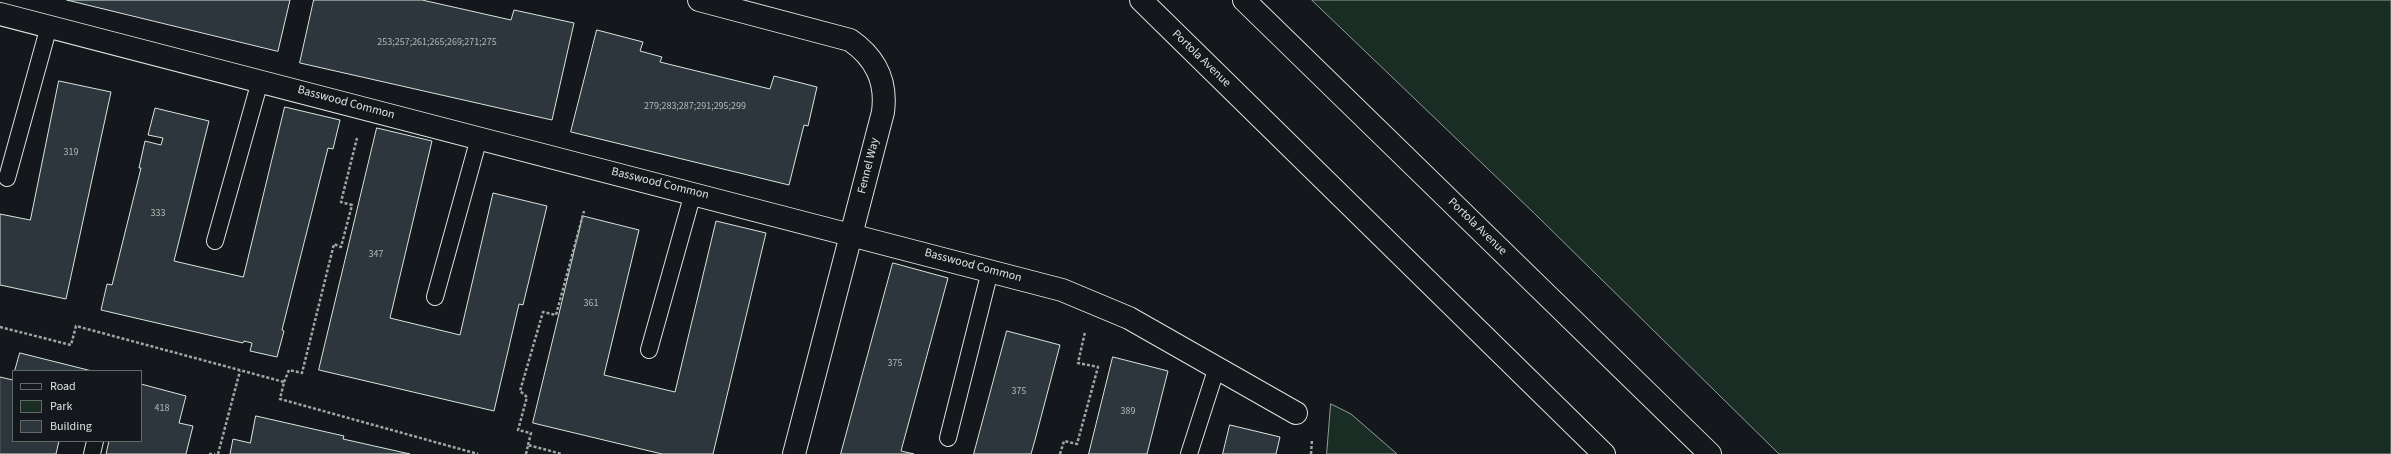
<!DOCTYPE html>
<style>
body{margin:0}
#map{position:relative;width:2391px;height:454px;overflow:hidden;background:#14181c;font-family:"Source Sans 3",sans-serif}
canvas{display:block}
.legend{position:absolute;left:12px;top:370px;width:130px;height:72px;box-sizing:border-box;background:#14181c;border:1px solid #626a69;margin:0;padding:5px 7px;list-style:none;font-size:12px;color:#d8e6dc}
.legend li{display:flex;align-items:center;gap:8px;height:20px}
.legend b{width:20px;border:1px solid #626a69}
</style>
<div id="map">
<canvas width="2391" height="454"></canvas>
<ul class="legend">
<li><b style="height:5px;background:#14181c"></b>Road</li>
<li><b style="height:11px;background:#1a2d24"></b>Park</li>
<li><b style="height:11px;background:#2c363c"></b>Building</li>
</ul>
</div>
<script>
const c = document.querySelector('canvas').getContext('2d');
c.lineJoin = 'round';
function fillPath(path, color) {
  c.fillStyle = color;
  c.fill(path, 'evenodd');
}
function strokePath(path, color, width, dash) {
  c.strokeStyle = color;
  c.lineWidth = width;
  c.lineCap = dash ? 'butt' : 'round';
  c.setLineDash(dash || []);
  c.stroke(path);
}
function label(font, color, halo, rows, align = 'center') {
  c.font = font + ' "Source Sans 3",sans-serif';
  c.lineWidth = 3;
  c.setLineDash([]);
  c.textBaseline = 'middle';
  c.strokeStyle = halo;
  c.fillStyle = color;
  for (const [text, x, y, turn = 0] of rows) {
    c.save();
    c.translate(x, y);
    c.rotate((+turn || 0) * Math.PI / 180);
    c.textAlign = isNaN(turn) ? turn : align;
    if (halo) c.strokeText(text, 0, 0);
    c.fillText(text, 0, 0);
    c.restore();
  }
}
const green = new Path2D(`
 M1312 0H2391V454H1779L1535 214Z
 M1331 404 1351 414 1397 454H1327Z`);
const building = new Path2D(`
 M67 0H290L278 51Z
 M314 0H422L511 20 514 10 574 23 552 120 300 63Z
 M597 30 643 42 640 51 662 57 660 62 770 89 774 76 817 87 808 126 804 125 789 185 571 132Z
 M59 81 111 92 66 299 0 285V214L30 220Z
 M285 107 340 120 333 149 328 148 282 330 284 331 277 357 250 351 252 343 244 341 243 343 101 310 107 284 112 285 141 168H139L145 141 161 145 163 138 148 135 155 108 209 121 174 261 243 277Z
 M377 128 432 141 390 318 460 335 493 193 547 206 523 305 519 304 494 411 319 370Z
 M583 216 639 230 604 375 675 392 716 221 766 233 713 454H662L533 423Z
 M893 263 948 278 901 451 914 454H841Z
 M1007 331 1060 345 1035 440 1031 454H974Z
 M20 353 92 371H15Z
 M1113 357 1168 371 1147 454H1089Z
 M0 377 13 380V441H59L56 454H0Z
 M141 384 186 396 179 423 193 426 186 454H106L109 441H141Z
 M256 416 344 436 343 439 410 454H230L233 439 250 443Z
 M1230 425 1280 437 1276 454H1223Z`);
const path = new Path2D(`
 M0 327 71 345 76 326 284 382 280 399 478 454
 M284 382 289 370 302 373 334 244 341 247 352 205 341 202 357 138
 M528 445 531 433 518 430 527 397 520 391 543 312 556 315 584 211
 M209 454H215
 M218 454 240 371
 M526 454 528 445 562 454
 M1060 454 1064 441 1077 444 1098 367 1078 363 1085 332
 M1311 454 1312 439`);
const service = new Path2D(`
 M7 178 49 26
 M215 241 260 81
 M435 297 479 138
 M649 350 693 193
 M948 438 990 271
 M92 454 95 441
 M1189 454 1217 367`);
const minor = new Path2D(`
 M699 0 850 40C876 58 887 81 883 112L794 454
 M0 14 1062 290 1129 318 1296 413`);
const secondary = new Path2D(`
 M1141 0 1604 454
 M1244 0 1710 454`);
const numberNames = [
 ["253;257;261;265;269;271;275",437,43],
 ["279;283;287;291;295;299",695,107],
 ["319",71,153],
 ["333",158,214],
 ["347",376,255],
 ["361",591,304],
 ["375",895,364],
 ["375",1019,392],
 ["418",162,409],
 ["389",1128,412]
];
const streetNames = [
 ["Portola Avenue",1201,59,44],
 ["Basswood Common",346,103,15],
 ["Fennel Way",869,166,-76],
 ["Basswood Common",660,184,14],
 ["Portola Avenue",1477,227,44],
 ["Basswood Common",973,266,15]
];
fillPath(green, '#1a2d24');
strokePath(green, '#939e99', 1);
fillPath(building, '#2c363c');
strokePath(building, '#d8e6dc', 1);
strokePath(service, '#d8e6dc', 18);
strokePath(minor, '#d8e6dc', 24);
strokePath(secondary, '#d8e6dc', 24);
strokePath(path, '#9da8a2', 2.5, [3, 2]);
strokePath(service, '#14181c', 16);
strokePath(minor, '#14181c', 22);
strokePath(secondary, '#14181c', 22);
label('10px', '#adbab4', null, numberNames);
label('12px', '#d8e6dc', '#14181c', streetNames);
</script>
